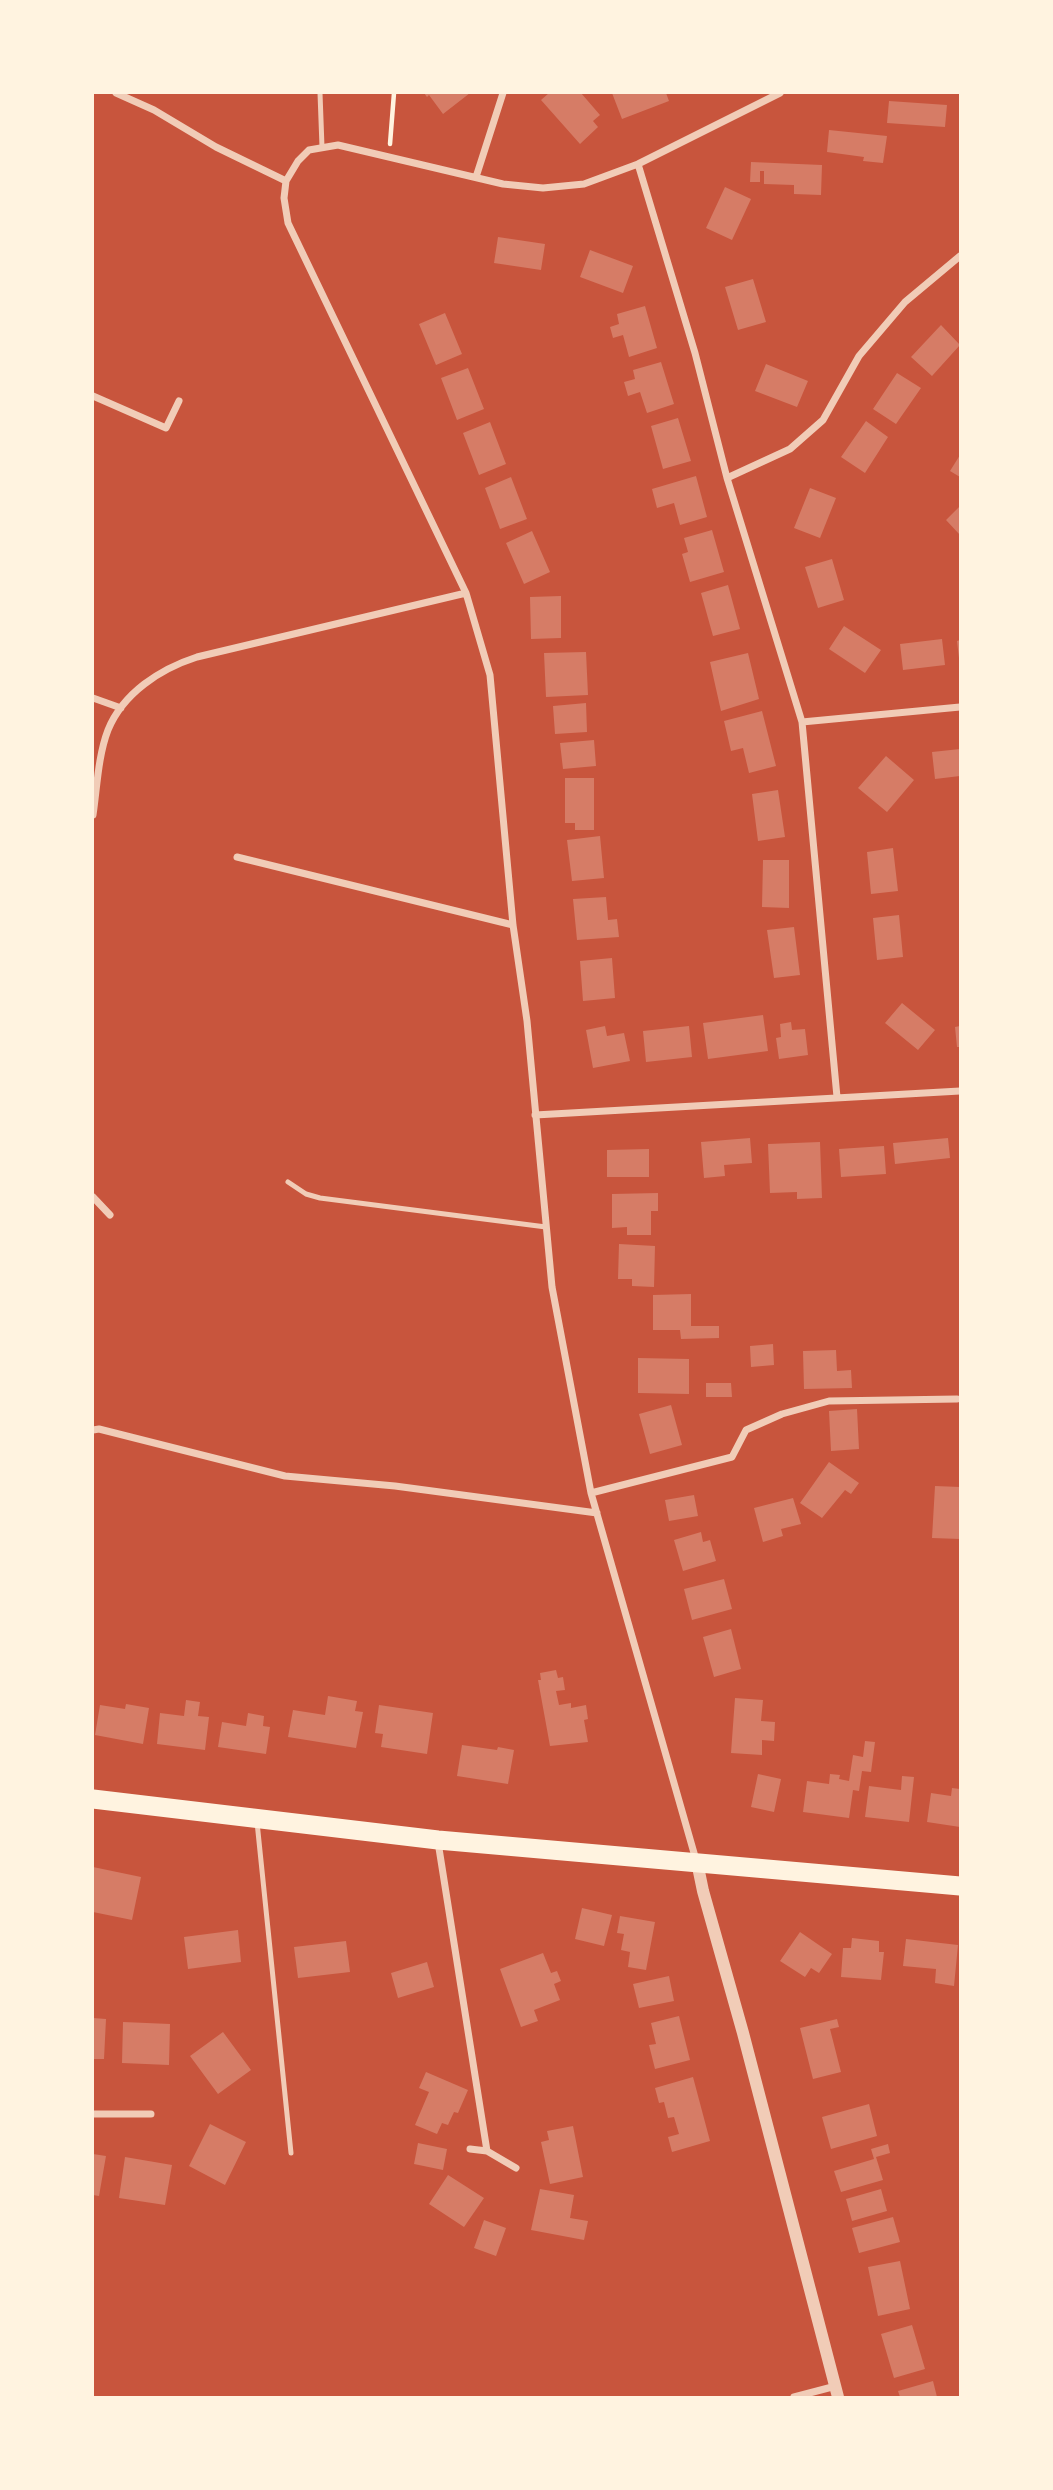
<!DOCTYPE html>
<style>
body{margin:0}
#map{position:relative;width:1053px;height:2490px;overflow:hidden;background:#c8553d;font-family:Quicksand,sans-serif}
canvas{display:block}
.frame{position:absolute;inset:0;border:94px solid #fff3e0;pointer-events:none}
</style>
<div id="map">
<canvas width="1053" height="2490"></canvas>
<div class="frame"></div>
</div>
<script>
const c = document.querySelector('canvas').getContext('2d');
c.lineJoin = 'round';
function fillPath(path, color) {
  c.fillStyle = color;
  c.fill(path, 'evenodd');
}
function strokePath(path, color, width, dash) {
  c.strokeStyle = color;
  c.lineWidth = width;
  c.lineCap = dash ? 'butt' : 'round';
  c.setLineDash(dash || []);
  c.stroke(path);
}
const building = new Path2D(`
 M424 93H470L443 114 429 95 427 97Z
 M549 93H581L600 115 593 121 598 127 580 144 541 100Z
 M612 93H666L669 101 622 119Z
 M889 101 947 105 945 127 887 123Z
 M829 130 887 136 883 163 863 161 864 157 827 152Z
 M751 162 822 165 821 195 794 194V185L764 184V171H760V182H750Z
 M725 187 751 199 732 240 706 228Z
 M498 237 545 244 541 270 494 263Z
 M590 250 633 266 623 293 580 277Z
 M753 279 766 322 738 330 725 287Z
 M645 306 657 348 629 357 623 335 613 338 610 327 619 324 617 314Z
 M445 313 462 354 436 365 419 324Z
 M941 325 960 345 932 376 911 357Z
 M661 362 674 404 647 413 640 392 628 396 624 382 635 379 633 370Z
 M766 364 808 381 797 407 755 391Z
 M468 368 484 409 457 420 441 378Z
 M897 373 921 388 896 424 873 409Z
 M678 418 691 461 663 469 651 426Z
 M866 421 888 437 865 473 841 457Z
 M490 422 506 464 479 475 463 433Z
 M960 455V477L950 471Z
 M696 476 707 517 680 525 674 503 657 508 652 489Z
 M511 477 527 519 500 529 485 488Z
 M810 488 836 498 820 538 794 528Z
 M960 506V535L946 520Z
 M712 530 724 572 690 582 682 554 688 552 684 538Z
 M532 531 550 572 524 584 506 543Z
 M832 559 844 600 818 608 805 567Z
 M728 585 740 629 713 636 701 593Z
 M561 596V638L531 639 530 597Z
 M844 626 881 650 865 673 829 649Z
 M942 639 945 665 903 670 900 644Z
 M960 640V657L959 658 957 641Z
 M586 652 588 695 546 697 544 653Z
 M748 653 759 699 721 711 710 662Z
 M586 703 587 732 555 734 553 706Z
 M762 711 776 766 749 773 743 748 731 751 724 721Z
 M594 740 596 766 563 769 560 743Z
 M960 749V776L935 779 932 752Z
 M886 756 914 780 887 812 858 788Z
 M565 778H594V830H575V823H565Z
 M778 790 785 837 758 841 752 794Z
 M600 836 604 878 572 881 567 840Z
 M893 848 898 891 871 894 867 852Z
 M763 860H789V908L762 907Z
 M606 897 608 920 617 919 619 937 577 940 573 899Z
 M899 915 903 957 877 960 873 918Z
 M794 927 800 975 774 978 767 930Z
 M612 958 615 998 583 1001 580 961Z
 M902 1003 935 1030 918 1050 885 1023Z
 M763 1015 768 1051 708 1059 703 1023Z
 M791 1022 792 1030 805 1029 808 1055 779 1059 776 1038 781 1037 780 1024Z
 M605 1026 607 1036 624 1033 630 1061 593 1068 586 1030Z
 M689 1026 692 1057 646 1062 643 1031Z
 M960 1026V1047H957L955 1027Z
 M750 1138 752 1163 724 1165 725 1176 704 1178 701 1142Z
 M948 1138 950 1158 895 1164 893 1143Z
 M820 1142 822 1198 797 1199V1192L770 1193 768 1144Z
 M884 1146 886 1174 841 1177 839 1149Z
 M649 1149V1177H607V1150Z
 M658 1193V1211H651V1235H627V1227L612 1228V1194Z
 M619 1244 655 1246 654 1287 632 1286V1279H618Z
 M691 1294V1326H719V1338L681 1339 680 1330H653V1295Z
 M773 1344 774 1365 751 1367 750 1346Z
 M836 1350 837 1371 851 1370 852 1388 804 1389 803 1351Z
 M638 1358 689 1359V1394L638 1393Z
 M706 1383H731L732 1397H706Z
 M671 1405 682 1445 650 1454 639 1414Z
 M857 1409 859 1449 831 1451 829 1411Z
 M829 1462 859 1483 851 1494 845 1490 822 1518 800 1503Z
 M935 1486 960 1487V1539L932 1538Z
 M694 1495 698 1516 669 1521 665 1500Z
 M793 1498 801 1524 781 1529 783 1536 763 1542 754 1508Z
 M701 1532 703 1542 710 1540 716 1561 683 1571 674 1540Z
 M724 1579 732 1609 692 1620 684 1589Z
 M731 1629 741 1669 714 1677 703 1637Z
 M556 1670 558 1678 563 1677 565 1690 556 1691 559 1705 571 1703V1708L586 1705 588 1719 584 1720 588 1742 550 1746 538 1680H541L540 1673Z
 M328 1696 357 1701 355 1711 363 1712 356 1748 288 1737 293 1710 325 1715Z
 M735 1698 763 1700 761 1721 775 1722 774 1741 762 1740V1755L731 1753Z
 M186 1700 200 1702 198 1716 209 1717 205 1750 157 1744 160 1713 184 1716Z
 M126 1704 149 1708 143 1744 95 1735 100 1705 125 1709Z
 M379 1705 433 1713 427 1754 381 1747 383 1734 375 1733Z
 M248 1713 264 1716 263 1726 270 1727 266 1754 218 1747 222 1722 246 1726Z
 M865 1741 875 1742 871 1772 862 1771 859 1791 853 1790 849 1818 803 1812 807 1781 829 1784 830 1774 840 1775 839 1779 849 1781 853 1755 863 1757Z
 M462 1745 497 1750 498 1747 514 1750 508 1784 457 1776Z
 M758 1774 781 1779 774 1812 751 1807Z
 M902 1776 914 1777 909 1822 865 1817 869 1786 901 1790Z
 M952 1788 960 1789V1827L927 1822 931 1793 951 1796Z
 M93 1867 141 1877 132 1920 93 1912Z
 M582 1908 612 1915 604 1946 575 1939Z
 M620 1916 655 1922 646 1970 628 1967 630 1952 621 1950 624 1934 617 1933Z
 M238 1930 241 1962 188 1969 184 1937Z
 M800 1932 832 1954 819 1973 811 1968 805 1977 780 1961Z
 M852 1938 879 1941V1952H884L881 1980 841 1977 843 1948H851Z
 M906 1939 958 1945 954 1986 935 1983 936 1969 903 1966Z
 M346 1941 350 1972 298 1978 294 1947Z
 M543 1953 551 1973 557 1971 561 1981 554 1984 560 2000 534 2010 538 2021 521 2027 500 1969Z
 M427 1962 434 1987 398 1998 391 1973Z
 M669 1976 674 2001 639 2008 633 1984Z
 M679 2016 690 2060 655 2069 649 2045 656 2044 651 2023Z
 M93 2018 106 2019 104 2059H93Z
 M837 2019 839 2027 830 2029 841 2072 813 2079 800 2028Z
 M123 2022 170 2024 169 2065 122 2063Z
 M223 2032 251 2070 218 2094 190 2056Z
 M426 2072 468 2090 458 2113 454 2112 448 2125 442 2123 437 2134 415 2125 429 2092 419 2088Z
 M693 2077 710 2141 672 2152 668 2137 679 2134 674 2117 668 2118 664 2102 659 2103 655 2088Z
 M869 2104 877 2136 831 2149 822 2117Z
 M210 2124 246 2142 225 2185 189 2166Z
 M573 2126 583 2177 550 2184 541 2142 549 2140 547 2131Z
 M418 2143 447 2149 443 2170 414 2164Z
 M888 2144 890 2153 876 2157 883 2180 841 2192 834 2171 874 2159 871 2149Z
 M93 2154 106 2156 99 2196 93 2195Z
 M125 2157 172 2165 165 2205 119 2198Z
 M448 2175 484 2198 464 2227 429 2204Z
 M540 2189 574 2195 570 2218 588 2221 584 2240 531 2230Z
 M881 2189 887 2211 852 2221 846 2199Z
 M893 2217 900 2242 859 2253 852 2228Z
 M484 2220 506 2228 496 2256 474 2248Z
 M900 2261 910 2309 878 2316 868 2267Z
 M912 2325 925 2369 894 2378 881 2334Z
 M933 2381 937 2397H900L898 2391Z`);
const path = new Path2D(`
 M390 144 394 93`);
const service = new Path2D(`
 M320 93 322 147
 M288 1182 306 1194 320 1198 546 1227
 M257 1822 291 2153`);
const minor = new Path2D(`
 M116 93 154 110 216 147 286 181
 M638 164 695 353 727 478 802 722 837 1097
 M476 177 503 93
 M93 396 166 428 179 401
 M727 478 790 449 823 420 859 356 905 302 960 256
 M93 698 121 708
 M802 722 960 707
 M93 815C97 788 98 756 108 730 123 693 160 669 197 657L466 593
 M237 857 513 925
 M535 1115 960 1091
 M93 1197 110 1215
 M93 1430 99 1429 285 1476 395 1486 597 1513
 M591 1493 732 1457 746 1430 782 1414 829 1401 957 1399
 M438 1842 487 2151 516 2168
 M696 1860 591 1493 552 1287 527 1021 513 925 490 675 466 593 288 223 284 198 286 181 298 161 309 150 338 145 503 184 543 188 584 184 638 164 780 93
 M93 2114H151
 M470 2149 487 2151
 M794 2397 836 2386`);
const tertiary = new Path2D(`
 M697 1862 703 1891 743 2033 838 2397`);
const trunk = new Path2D(`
 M93 1799 438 1840 960 1886`);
fillPath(building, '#d67c66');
strokePath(path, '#fff3e0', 4.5);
strokePath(service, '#f1ccb7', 5);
strokePath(minor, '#f1ccb7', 7);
strokePath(tertiary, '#f1ccb7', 12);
strokePath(trunk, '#fff3e0', 19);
</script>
